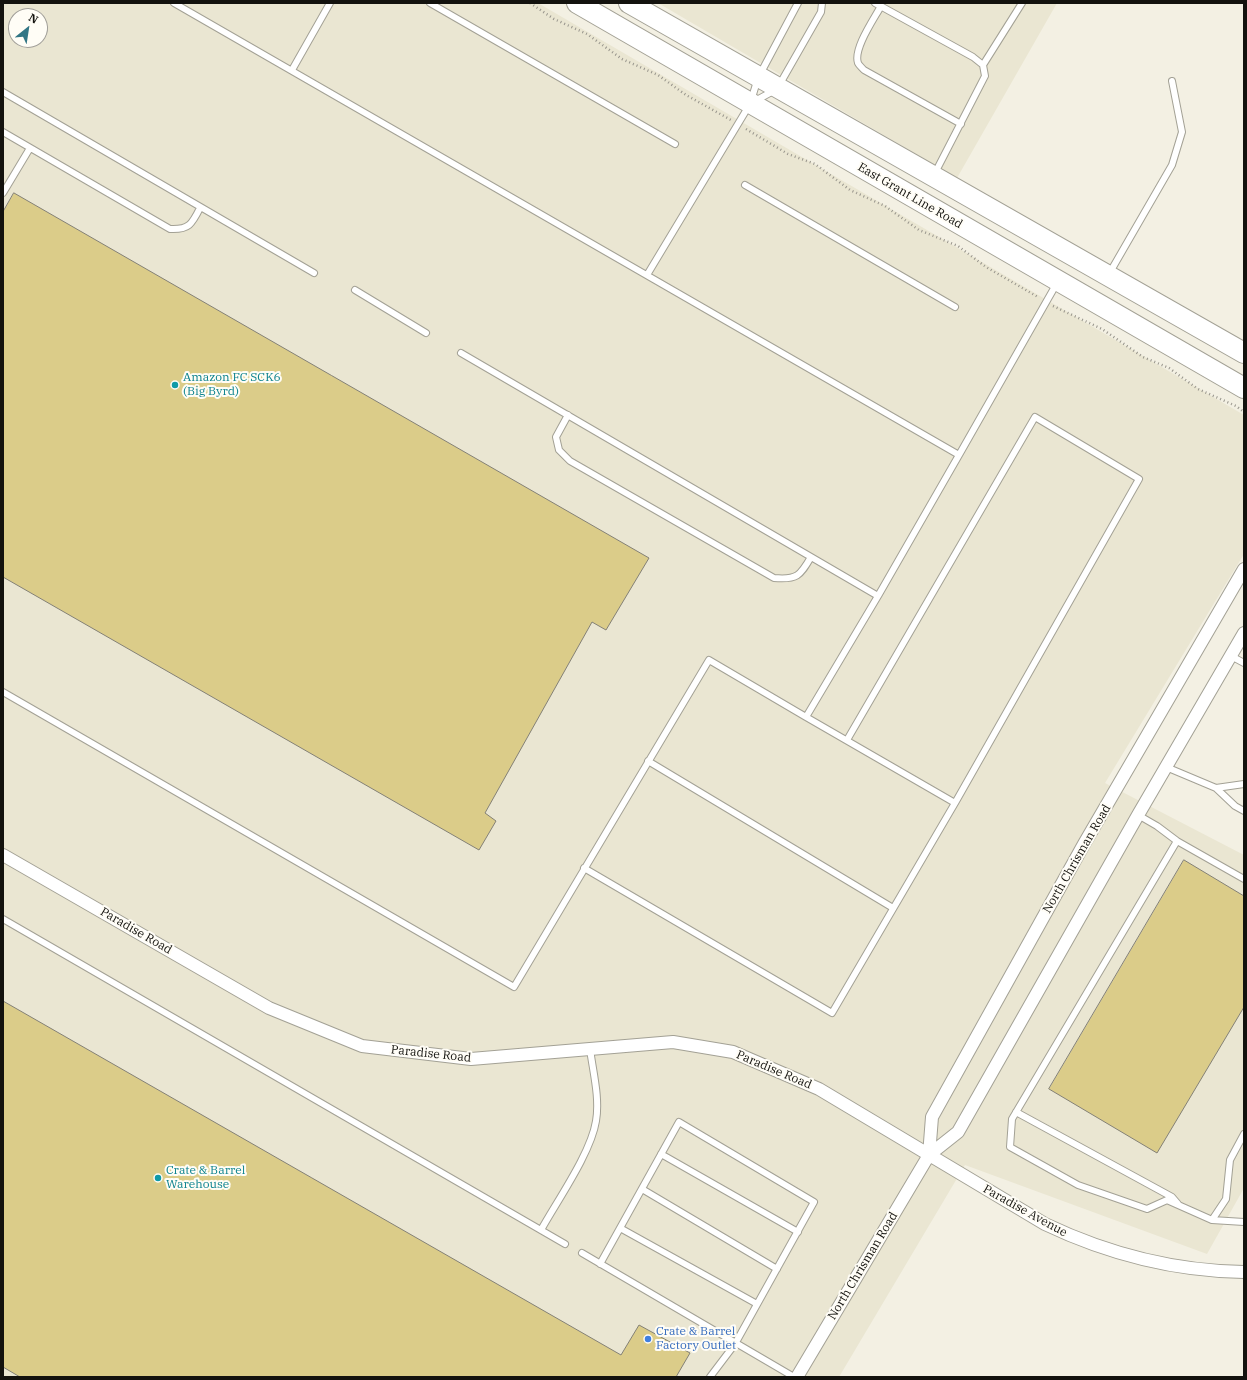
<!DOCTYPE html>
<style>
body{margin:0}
#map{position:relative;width:1247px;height:1380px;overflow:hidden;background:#f3f0e3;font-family:"IBM Plex Serif",serif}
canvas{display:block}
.frame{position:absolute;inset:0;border:4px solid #13120e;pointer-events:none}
.north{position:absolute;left:8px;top:8px;width:40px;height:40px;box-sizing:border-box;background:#fffdf6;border:1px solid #a19f99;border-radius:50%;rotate:30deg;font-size:11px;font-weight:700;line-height:16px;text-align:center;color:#13120e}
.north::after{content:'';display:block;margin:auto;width:14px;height:18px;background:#327685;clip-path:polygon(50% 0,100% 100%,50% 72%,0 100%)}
</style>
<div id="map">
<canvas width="1247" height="1380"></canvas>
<div class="frame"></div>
<div class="north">N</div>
</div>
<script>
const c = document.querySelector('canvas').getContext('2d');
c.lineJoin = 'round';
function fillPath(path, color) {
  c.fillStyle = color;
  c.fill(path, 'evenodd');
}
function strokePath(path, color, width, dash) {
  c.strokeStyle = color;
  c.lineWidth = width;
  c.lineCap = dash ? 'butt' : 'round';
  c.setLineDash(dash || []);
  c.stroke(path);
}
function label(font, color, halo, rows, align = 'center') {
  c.font = font + ' "IBM Plex Serif",serif';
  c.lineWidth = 4;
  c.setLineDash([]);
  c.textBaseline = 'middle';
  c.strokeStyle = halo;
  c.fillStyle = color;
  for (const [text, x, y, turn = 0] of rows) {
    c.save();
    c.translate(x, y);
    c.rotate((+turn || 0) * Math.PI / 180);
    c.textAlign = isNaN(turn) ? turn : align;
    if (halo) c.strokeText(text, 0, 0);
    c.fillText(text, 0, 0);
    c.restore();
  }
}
const built = new Path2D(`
 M3 3H538L1244 415V554L1105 783 1244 855V1188L1207 1254 965 1165 839 1377H3ZM16 16H40V40H16Z
 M658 3H1057L957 178Z`);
const building = new Path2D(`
 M14 193 649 558 606 630 592 622 485 813 496 821 479 850 3 577V212Z
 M1184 860 1244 896V1007L1157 1153 1049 1089Z
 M3 1001 621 1355 639 1325 690 1353 676 1377H20L3 1367Z`);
const path = new Path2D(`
 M530 3 554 19 587 34 622 59 658 75 686 95 731 120
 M746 129 788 154 815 164 850 190 885 206 919 230 958 246 986 267 1038 297
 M1053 306 1102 329 1143 357 1169 368 1198 389 1236 406 1244 412`);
const service = new Path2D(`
 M174 3 959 455 878 596 461 353
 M430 3 675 144
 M875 3 973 57 983 65 985 76 935 173
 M881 6C874 19 853 49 858 63 859 65 862 68 864 70L961 124
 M983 65 1022 3
 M292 70 330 3
 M3 92 314 273
 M755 101 777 89 821 12 822 3
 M3 132 170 229C189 230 192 224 200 208
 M745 185 955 307
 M3 193 30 148
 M1109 274 1172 165 1182 132 1172 81
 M647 275 750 104 758 78 798 3
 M355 290 426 333
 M568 415 556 437 559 450 570 461 774 578C797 580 800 576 811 557
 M959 455 1057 283
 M1231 656 1244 663
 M3 692 514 987 709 660 806 717 878 596
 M806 717 955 803 1139 479 1035 417 847 740
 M648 761 893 908
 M1166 767 1216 788 1244 784
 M1216 788 1235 806 1244 811
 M1138 815 1157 826 1177 841 1244 879
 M1177 841 1012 1119 1010 1147 1078 1185 1147 1209 1167 1200 1212 1220 1226 1199 1230 1160 1244 1134
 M584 868 832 1013 955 803
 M3 919 565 1244
 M1016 1112 1172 1197 1178 1204
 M661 1154 798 1232
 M642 1189 777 1269
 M1212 1220 1244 1222
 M620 1228 757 1304
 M541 1230C557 1201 591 1153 596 1121 600 1098 593 1072 590 1049
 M582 1253 794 1377
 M600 1264 679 1122 814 1202 735 1344 710 1377`);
const minor = new Path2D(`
 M3 855 269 1008 362 1046 471 1059 673 1042 733 1052 819 1089 1045 1224C1108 1254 1174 1271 1244 1272
 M929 1155 932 1117 1084 844 1244 569
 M797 1377 929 1155 958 1132 1138 815 1244 633`);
const primary = new Path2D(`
 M577 3 1244 388
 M629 3 1244 353`);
const markers = [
 [175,385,4,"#0f9aa8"],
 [158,1178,4,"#0f9aa8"],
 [648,1339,4,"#3f7fe0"]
];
const streetNames = [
 ["East Grant Line Road",910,196,30],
 ["North Chrisman Road",1077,859,-60],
 ["Paradise Road",136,931,30],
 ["Paradise Road",431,1054,6],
 ["Paradise Road",774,1070,23],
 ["Paradise Avenue",1025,1211,29],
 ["North Chrisman Road",863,1266,-59]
];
const cultureNames = [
 ["Amazon FC SCK6",183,378],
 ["(Big Byrd)",183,392],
 ["Crate & Barrel",166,1171],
 ["Warehouse",166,1185]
];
const shopNames = [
 ["Crate & Barrel",656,1332],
 ["Factory Outlet",656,1346]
];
fillPath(built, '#eae6d2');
fillPath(building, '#dbcc89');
strokePath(building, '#848176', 1);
strokePath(service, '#a3a195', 8);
strokePath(minor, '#a3a195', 14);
strokePath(primary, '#a3a195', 22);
strokePath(path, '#98958c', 2.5, [1, 3]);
strokePath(service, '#fff', 6);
strokePath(minor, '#fff', 12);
strokePath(primary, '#fff', 20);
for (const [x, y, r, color] of markers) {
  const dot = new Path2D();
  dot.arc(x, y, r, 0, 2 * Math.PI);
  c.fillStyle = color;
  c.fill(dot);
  strokePath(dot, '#fffdf6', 1.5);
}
label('12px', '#13120e', '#fffdf6', streetNames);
label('12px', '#0d838f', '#fffdf6', cultureNames, 'left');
label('12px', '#366cbe', '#fffdf6', shopNames, 'left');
</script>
